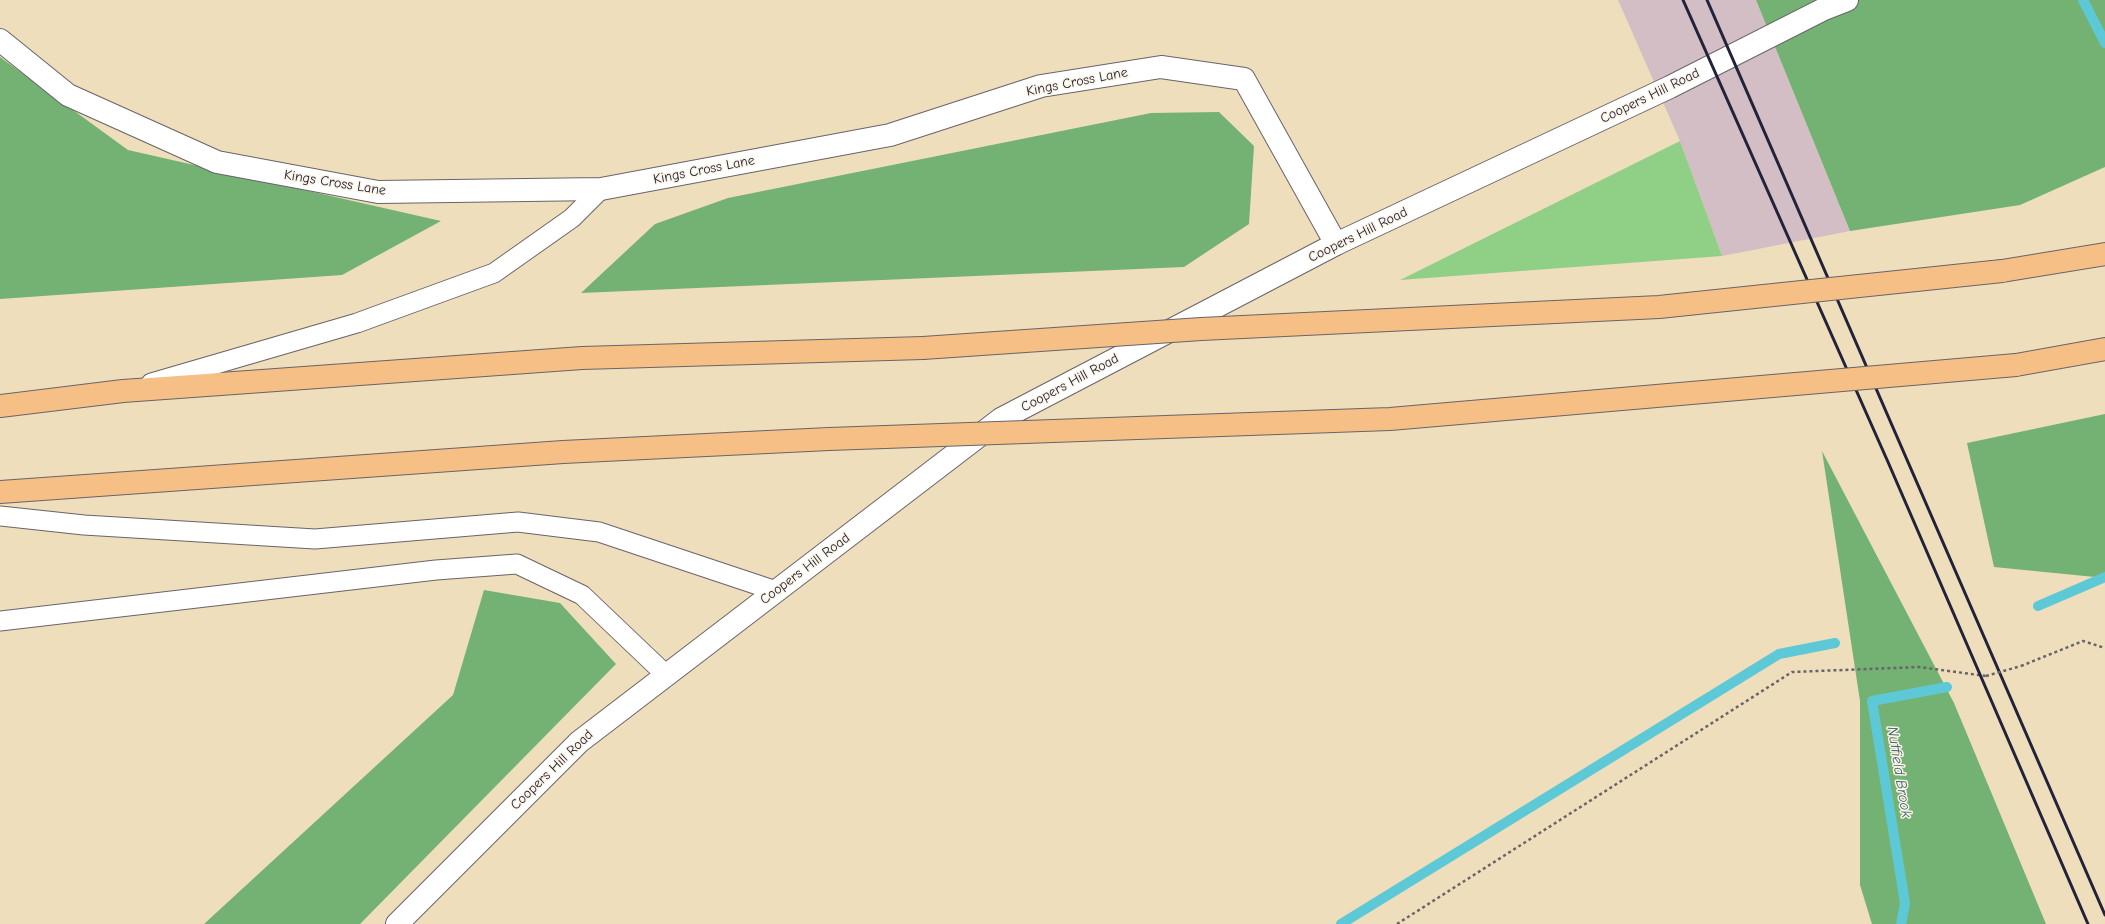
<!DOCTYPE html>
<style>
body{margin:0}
canvas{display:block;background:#eedebc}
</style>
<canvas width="2105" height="924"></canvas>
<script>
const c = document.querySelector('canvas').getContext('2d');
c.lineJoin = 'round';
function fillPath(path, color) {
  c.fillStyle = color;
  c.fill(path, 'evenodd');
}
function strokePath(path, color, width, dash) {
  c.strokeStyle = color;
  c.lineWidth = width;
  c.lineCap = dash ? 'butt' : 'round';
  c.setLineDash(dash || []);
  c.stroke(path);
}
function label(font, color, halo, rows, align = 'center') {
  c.font = font + ' "Comic Neue",sans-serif';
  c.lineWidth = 3;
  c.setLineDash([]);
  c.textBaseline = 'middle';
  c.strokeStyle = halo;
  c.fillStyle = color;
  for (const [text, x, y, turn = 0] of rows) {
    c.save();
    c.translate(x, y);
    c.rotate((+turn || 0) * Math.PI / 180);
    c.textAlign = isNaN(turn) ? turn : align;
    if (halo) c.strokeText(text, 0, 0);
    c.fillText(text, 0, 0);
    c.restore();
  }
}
const industrial = new Path2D(`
 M1618 0H1756L1850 231 1722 256 1680 141Z`);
const green = new Path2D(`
 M1680 141 1722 256 1400 280Z`);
const forest = new Path2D(`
 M1756 0H2105V167L2020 205 1850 231Z
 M0 57 128 150 441 221 342 275 0 299Z
 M1219 112 1254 146 1249 224 1184 267 581 293 655 224 728 198 1151 113Z
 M2105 414V578L1994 567 1967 443Z
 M1822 451 1954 703 2046 924H1872L1860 885V701Z
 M484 590 560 603 616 664 360 924H204L453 695Z`);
const stream = new Path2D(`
 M2083 0 2105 43
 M2038 606 2105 577
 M1341 924 1779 654 1835 643
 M1901 924 1905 903 1872 701 1947 687`);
const path = new Path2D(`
 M2021 666 2083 641 2105 648
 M1397 924 1792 672 1919 667 1986 676`);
const service = new Path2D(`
 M151 383 357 323 494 273 572 218 601 189
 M0 516 84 525 315 539 518 522 599 532 776 591
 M0 621 436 570 517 564 582 595 665 674`);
const minor = new Path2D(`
 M0 40 68 95 217 162 378 192 601 189 890 135 1041 86 1161 67 1244 79 1336 244`);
const tertiary = new Path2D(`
 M397 924 579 742 1001 419 1336 244 1670 87 1824 9 1847 0`);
const motorway = new Path2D(`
 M2002 271 2105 254
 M2016 365 2105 349
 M0 406 123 391 582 358 923 348
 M0 492 563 452 829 439`);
const rail = new Path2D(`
 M1683 0 1888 462 2088 924
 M1707 0 2105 915`);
const pathBridge = new Path2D(`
 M1986 676 2021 666`);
const motorwayBridge = new Path2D(`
 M923 348 1201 329 1659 307 2002 271
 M829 439 1390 419 2016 365`);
const streetNames = [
 ["Kings Cross Lane",1077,82,-11],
 ["Coopers Hill Road",1650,96,-26],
 ["Kings Cross Lane",704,170,-11],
 ["Kings Cross Lane",335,183,9],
 ["Coopers Hill Road",1358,235,-26],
 ["Coopers Hill Road",1070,383,-28],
 ["Coopers Hill Road",805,569,-37],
 ["Coopers Hill Road",552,770,-44]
];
const waterNames = [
 ["Nutfield Brook",1899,772,81]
];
fillPath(industrial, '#d2bec4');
fillPath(green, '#90d086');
fillPath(forest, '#74b273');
strokePath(stream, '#5ec9d6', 10);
strokePath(service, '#696468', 21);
strokePath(minor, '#696468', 24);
strokePath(tertiary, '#696468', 24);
strokePath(motorway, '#696468', 24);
strokePath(path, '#696468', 2.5, [3, 3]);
strokePath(service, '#fff', 19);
strokePath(minor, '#fff', 22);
strokePath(tertiary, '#fff', 22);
strokePath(motorway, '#f5bf86', 22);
strokePath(rail, '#22223b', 3);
strokePath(motorwayBridge, '#696468', 24, []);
strokePath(pathBridge, '#696468', 2.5, [3, 3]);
strokePath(motorwayBridge, '#f5bf86', 22);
label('14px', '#22223b', '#fcf5e5', streetNames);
label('italic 15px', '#375c71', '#fcf5e5', waterNames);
</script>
